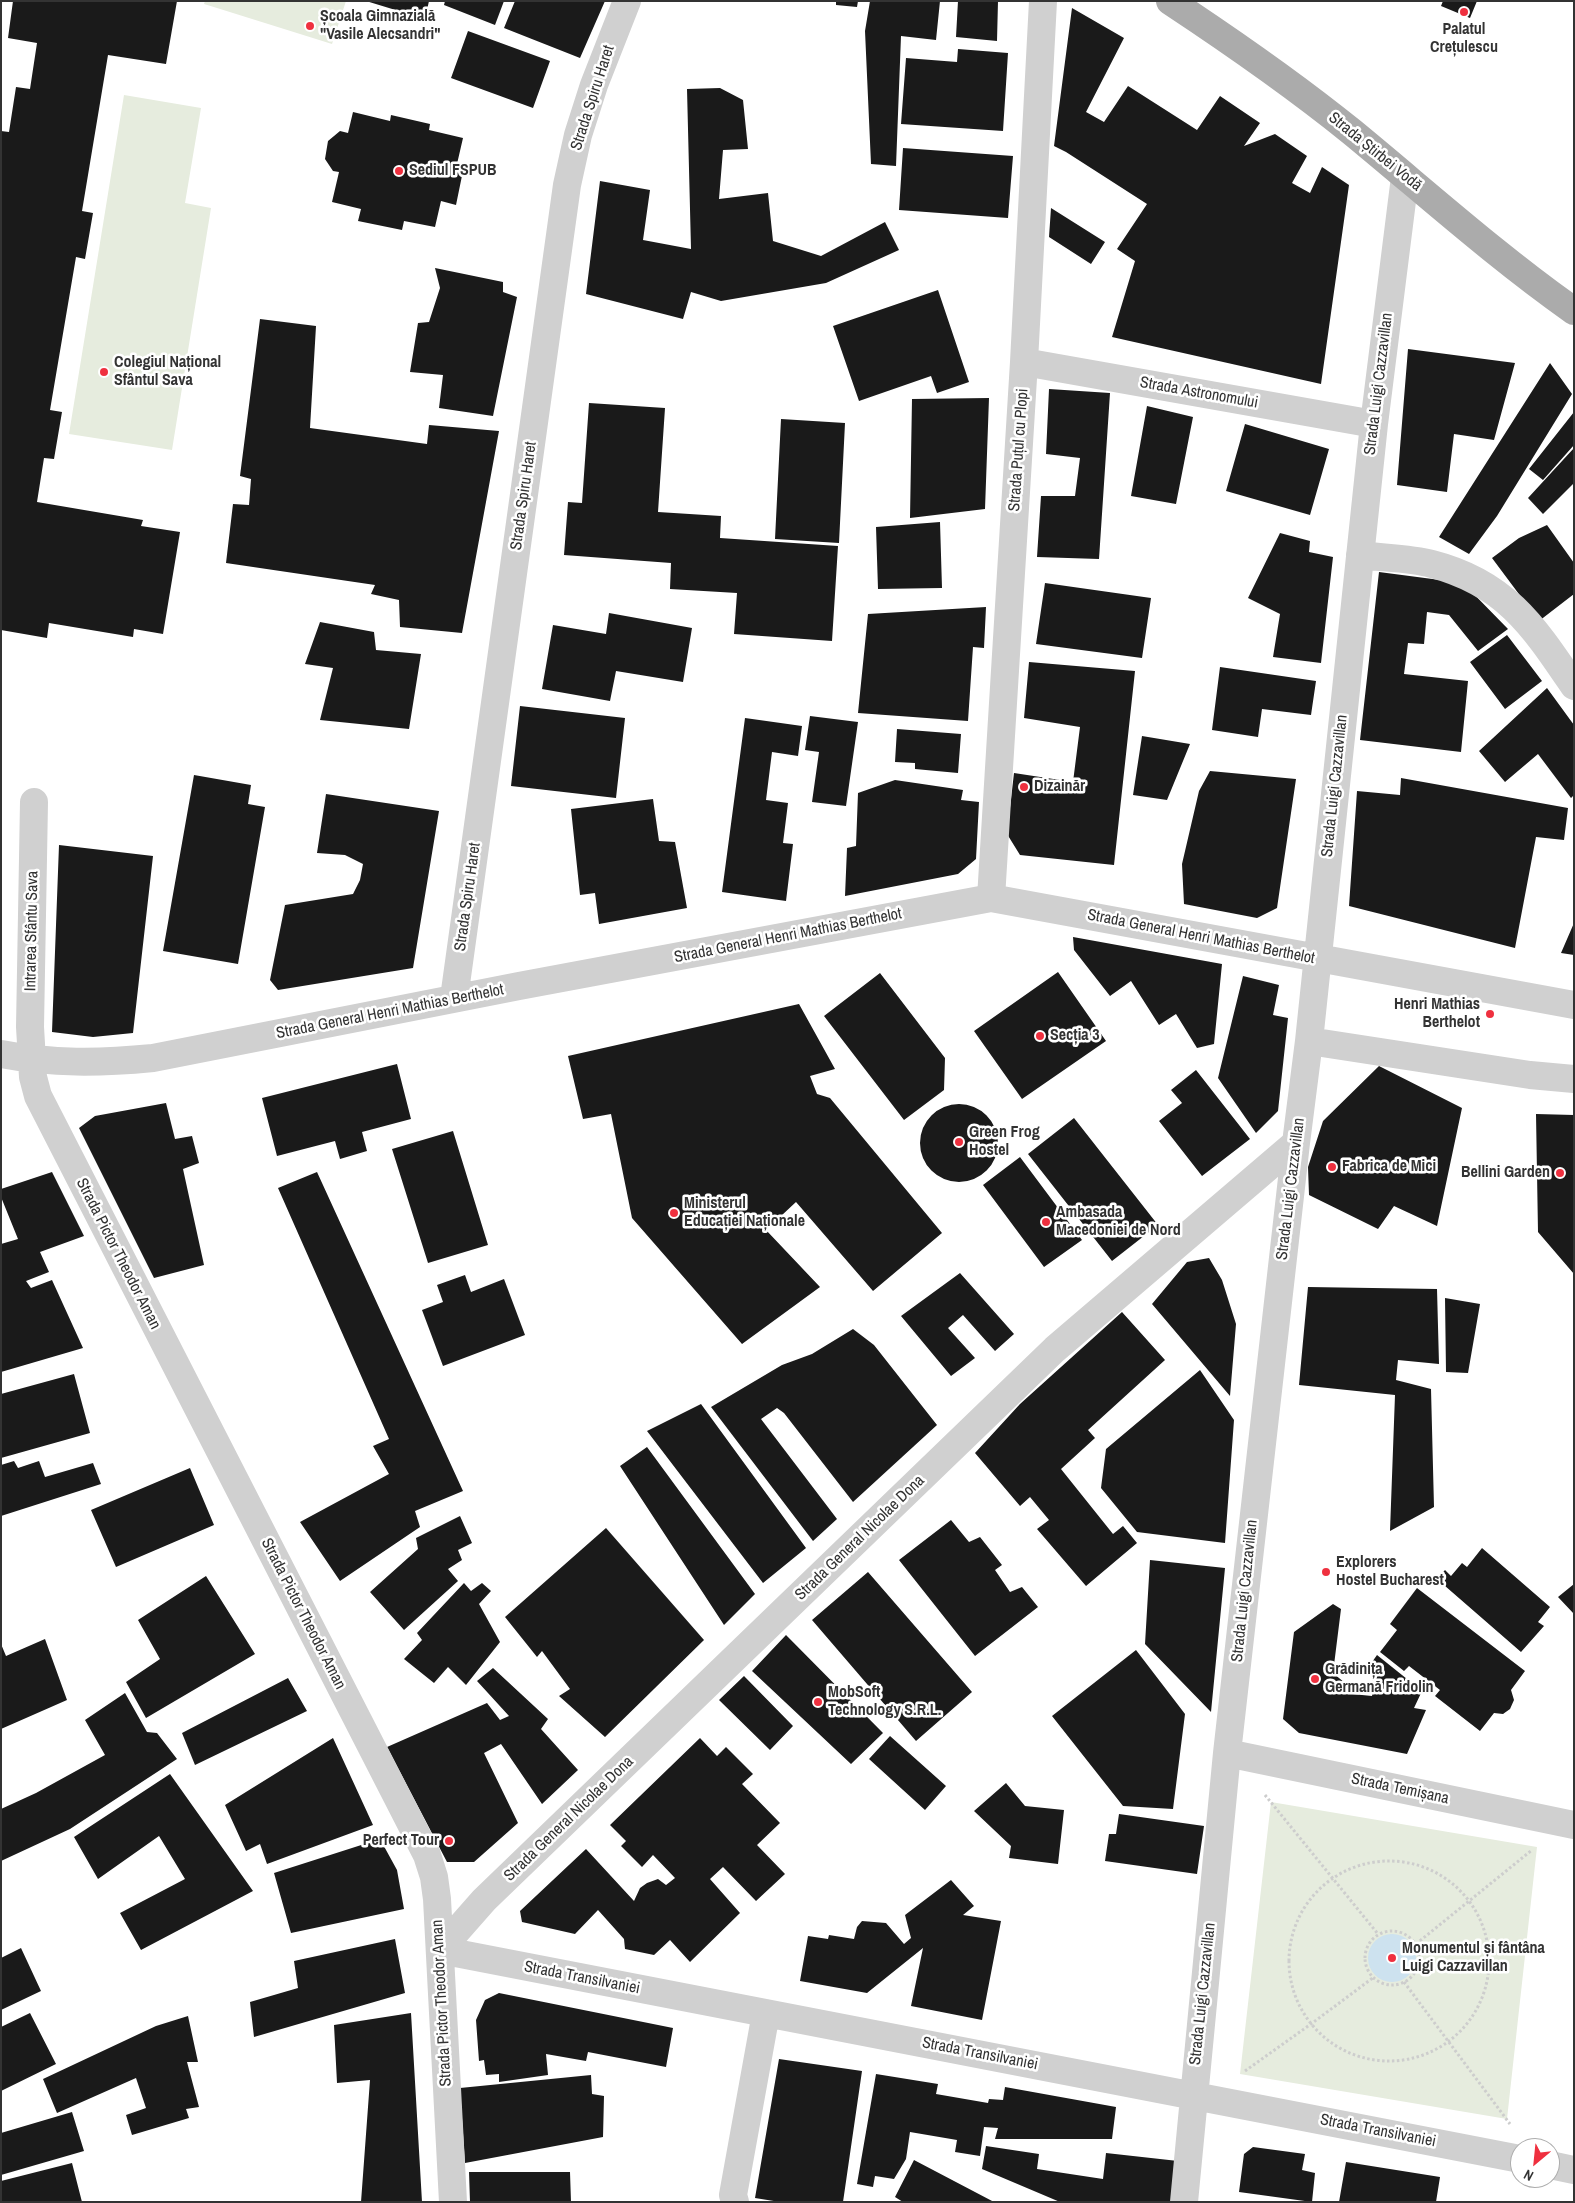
<!DOCTYPE html>
<meta charset="utf-8">
<style>
body{margin:0}
#map{position:relative;width:1575px;height:2203px;overflow:hidden;background:#fff;font-family:"Archivo Narrow",sans-serif}
canvas{display:block}
.frame{position:absolute;inset:0;border:2px solid #333;pointer-events:none}
.north{position:absolute;left:1510px;top:2138px;width:50px;height:50px;box-sizing:border-box;background:#fff;border:1px solid #adadad;border-radius:50%;rotate:208deg;font-size:14px;font-weight:700;line-height:20px;text-align:center;color:#333}
.north::after{content:'';display:block;margin:auto;width:18px;height:22px;background:#ef303f;clip-path:polygon(50% 0,100% 100%,50% 72%,0 100%)}
</style>
<div id="map">
<canvas width="1575" height="2203"></canvas>
<div class="frame"></div>
<div class="north">N</div>
</div>
<script>
const c = document.querySelector('canvas').getContext('2d');
c.lineJoin = 'round';
function fillPath(path, color) {
  c.fillStyle = color;
  c.fill(path, 'evenodd');
}
function strokePath(path, color, width, dash) {
  c.strokeStyle = color;
  c.lineWidth = width;
  c.lineCap = dash ? 'butt' : 'round';
  c.setLineDash(dash || []);
  c.stroke(path);
}
function label(font, color, halo, rows, align = 'center') {
  c.font = font + ' "Archivo Narrow",sans-serif';
  c.lineWidth = 5;
  c.setLineDash([]);
  c.textBaseline = 'middle';
  c.strokeStyle = halo;
  c.fillStyle = color;
  for (const [text, x, y, turn = 0] of rows) {
    c.save();
    c.translate(x, y);
    c.rotate((+turn || 0) * Math.PI / 180);
    c.textAlign = isNaN(turn) ? turn : align;
    if (halo) c.strokeText(text, 0, 0);
    c.fillText(text, 0, 0);
    c.restore();
  }
}
const green = new Path2D(`
 M205 1H346L332 44 217 8 204 4Z
 M124 95 201 108 185 203 211 208 172 450 69 434Z
 M1271 1802 1537 1847 1507 2119 1240 2074Z`);
const water = new Path2D(`
 M1368 1958a24 24 0 1 1 48 0a24 24 0 1 1-48 0Z`);
const building = new Path2D(`
 M13 1H177L166 64 108 55 82 211 93 213 85 259 76 257 50 410 62 412 54 459 44 458 37 502 143 520 141 526 180 532 163 634 134 629 133 637 49 623 47 638 1 630V131L9 132 16 87 30 89 37 43 8 38Z
 M366 1H429L425 19Z
 M445 1H504L495 25 444 5Z
 M515 1H605L580 58 504 28Z
 M836 1H858L857 7 836 5Z
 M870 1H940L936 40 901 36 896 166 871 164 865 31Z
 M958 1H998L997 41 956 37Z
 M1443 1H1477L1470 18 1441 6Z
 M1072 8 1124 38 1086 112 1104 122 1128 86 1197 130 1220 96 1260 123 1244 146 1275 134 1307 156 1292 183 1310 193 1322 167 1349 185 1321 384 1112 337 1135 261 1117 249 1147 204 1066 152 1054 146Z
 M468 31 550 61 533 108 451 78Z
 M958 49 1008 53 1003 131 901 124 906 58 957 62Z
 M720 88 743 100 748 149 723 150 719 199 768 193 773 241 821 256 885 222 899 250 826 283 721 301 691 292 683 319 586 294 600 181 650 190 643 240 691 249 687 89Z
 M353 112 390 121 391 115 430 124 429 130 463 138 457 164 464 166 456 205 441 201 435 227 404 221 402 230 358 221 361 209 332 202 339 172 333 171 325 159 328 141 340 131 348 133Z
 M903 148 1013 156 1008 218 899 210Z
 M1051 208 1105 242 1091 264 1049 237Z
 M435 268 503 282V292L517 297 493 416 439 408 443 375 410 372 418 323 429 322 440 288Z
 M938 290 969 382 937 393 931 376 859 401 833 326Z
 M260 319 316 326 310 428 427 444 429 425 499 431 462 633 400 627 399 600 371 594 375 585 226 563 233 504 249 505 251 479 240 476Z
 M1408 349 1515 363 1494 440 1454 434 1447 492 1397 485Z
 M1550 363 1572 394 1497 516 1469 554 1439 537Z
 M1049 389 1110 393 1099 559 1037 557 1041 496H1075L1080 458 1046 454Z
 M989 398 985 509 910 518 912 399Z
 M589 403 665 408 658 512 721 516 720 538 838 546 832 641 734 634 737 593 670 589 671 563 564 555 568 502 582 503Z
 M1147 406 1193 417 1176 504 1131 496Z
 M1574 412V445L1543 480 1529 469Z
 M781 419 845 423 839 543 775 539Z
 M1245 424 1329 449 1310 515 1226 491Z
 M1574 448V483L1543 514 1528 498Z
 M940 522 942 588 878 589 876 527Z
 M1547 525 1574 563V594L1539 621 1492 558 1519 538Z
 M1280 533 1310 541 1309 552 1333 557 1321 663 1273 657 1280 614 1248 598Z
 M1379 572 1463 583 1508 629 1478 651 1449 615 1427 612 1424 644 1408 643 1404 674 1468 681 1461 752 1360 740Z
 M1045 583 1151 598 1142 658 1036 644Z
 M986 607 984 648 973 647 968 721 858 713 868 614Z
 M609 613 692 628 683 682 616 671 610 701 542 689 553 625 606 634Z
 M320 622 374 632 376 650 421 654 409 729 320 720 333 668 305 664Z
 M1507 635 1542 681 1505 709 1470 662Z
 M1029 662 1135 671 1114 865 1020 855 1007 834 1014 773 1073 782 1080 727 1024 718Z
 M1220 667 1316 681 1311 715 1262 709 1258 737 1212 730Z
 M1547 688 1574 725V795L1571 798 1538 754 1505 782 1479 751Z
 M520 706 625 718 616 798 511 786Z
 M810 716 858 722 846 806 812 802 819 752 805 750Z
 M745 718 802 726 798 756 772 752 766 800 788 803 783 843 793 844 786 901 722 892Z
 M897 729 961 734 958 773 915 769V763L895 762Z
 M1142 736 1190 744 1167 800 1133 795Z
 M1210 771 1296 779 1277 908 1257 918 1184 904 1182 864 1199 791Z
 M194 775 251 785 248 804 265 807 238 964 163 951Z
 M1401 778 1568 808 1564 840 1536 837 1515 948 1349 906 1357 791 1400 795Z
 M895 780 963 790 961 800 979 802 976 859 958 874 845 896 847 848 856 846 858 793Z
 M326 794 439 811 413 968 278 990 270 980 285 905 353 894 360 880 363 864 345 855 317 853Z
 M653 799 659 841 675 842 687 908 599 924 595 893 580 895 571 809Z
 M59 845 153 856 133 1033 93 1037 52 1032Z
 M1574 923V955L1561 953Z
 M1073 937 1222 964 1214 1044 1197 1048 1176 1014 1159 1025 1131 981 1110 996 1074 950Z
 M1058 972 1106 1041 1022 1099 974 1031Z
 M880 973 945 1058 944 1090 904 1120 824 1016Z
 M1243 976 1279 985 1273 1015 1288 1018 1278 1111 1256 1133 1218 1078Z
 M799 1004 835 1069 810 1076 817 1094 830 1098 942 1233 873 1291 796 1202 766 1230 820 1287 742 1344 632 1218 611 1114 583 1119 568 1056Z
 M397 1064 411 1119 362 1132 367 1151 340 1159 335 1141 277 1156 262 1098Z
 M1379 1066 1462 1108 1437 1226 1394 1206 1378 1229 1309 1195 1308 1167 1323 1121Z
 M1196 1070 1250 1139 1202 1176 1159 1121 1182 1103 1171 1090Z
 M166 1103 175 1139 192 1136 199 1163 183 1169 204 1265 154 1278 79 1128 95 1116Z
 M920 1143a39 39 0 1 1 78 0a39 39 0 1 1-78 0Z
 M1536 1114 1574 1115V1274L1538 1232Z
 M1074 1118 1158 1225 1112 1261 1028 1154Z
 M453 1131 488 1245 428 1263 392 1149Z
 M1020 1157 1082 1240 1044 1267 983 1185Z
 M52 1172 84 1236 40 1252 49 1272 26 1281 31 1288 52 1280 83 1348 1 1372V1244L18 1239 1 1197V1189Z
 M317 1172 463 1491 415 1511 420 1527 340 1581 300 1522 389 1474 373 1446 389 1439 278 1188Z
 M1209 1258 1222 1280 1236 1324 1230 1396 1152 1304 1187 1262Z
 M960 1273 1014 1334 995 1351 963 1315 948 1328 975 1358 951 1376 901 1316Z
 M465 1275 471 1292 504 1279 525 1335 443 1366 422 1310 443 1302 437 1285Z
 M1308 1287 1437 1289 1439 1364 1398 1360 1396 1380 1431 1389 1434 1507 1390 1531 1395 1395 1299 1385Z
 M1445 1298 1480 1304 1468 1373 1446 1372Z
 M1122 1312 1165 1360 1088 1430 1095 1438 1061 1469 1113 1534 1123 1526 1137 1543 1086 1586 1037 1529 1049 1520 1030 1497 1020 1506 975 1453 1020 1404Z
 M853 1329 874 1345 937 1425 853 1502 784 1413 777 1408 761 1419 837 1519 813 1541 711 1407 782 1365 812 1354Z
 M1200 1370 1234 1420 1225 1543 1137 1532 1101 1488 1106 1449Z
 M74 1374 90 1433 1 1458V1394Z
 M701 1404 806 1548 763 1583 647 1431Z
 M647 1447 755 1594 724 1625 620 1466Z
 M14 1461 18 1468 39 1461 45 1477 93 1463 101 1484 1 1516V1465Z
 M190 1468 214 1525 116 1567 91 1510Z
 M460 1516 472 1543 458 1550 462 1560 448 1569 458 1581 404 1630 370 1592 418 1549 416 1538Z
 M951 1520 969 1542 980 1537 1002 1565 995 1570 1010 1592 1022 1587 1038 1607 975 1656 899 1560Z
 M606 1528 704 1640 605 1737 559 1696 570 1689 542 1651 537 1657 505 1617Z
 M1482 1548 1550 1607 1538 1622 1544 1626 1521 1652 1437 1579 1445 1570 1451 1576 1462 1563 1467 1567Z
 M1150 1560 1225 1568 1211 1712 1145 1644Z
 M868 1572 972 1692 916 1741 812 1620Z
 M206 1576 255 1654 146 1718 126 1682 160 1659 138 1620Z
 M464 1583 471 1591 482 1583 491 1591 479 1604 500 1642 466 1685 448 1667 434 1683 404 1659 422 1640 417 1633Z
 M1574 1584V1614L1558 1597Z
 M1417 1588 1525 1671 1511 1690 1514 1700 1510 1709 1503 1714 1494 1713 1480 1731 1435 1696 1440 1690 1409 1666 1404 1671 1380 1652 1397 1630 1390 1624Z
 M1333 1604 1341 1609 1333 1673 1345 1683 1352 1694 1372 1696 1373 1691 1377 1689 1372 1680 1377 1675 1370 1665 1377 1655 1422 1691 1414 1708 1426 1710 1407 1754 1299 1733 1283 1719 1294 1632Z
 M786 1635 883 1733 851 1764 752 1671Z
 M45 1639 67 1700 1 1729V1644L6 1656Z
 M1136 1650 1185 1714 1173 1809 1123 1806 1052 1716Z
 M493 1668 548 1719 541 1729 578 1770 542 1804 501 1744 484 1753 518 1823 474 1862H447L387 1747 487 1703 500 1720 509 1716 477 1681Z
 M744 1676 793 1726 770 1750 719 1700Z
 M288 1678 307 1711 195 1765 182 1733Z
 M125 1693 147 1732 157 1733 177 1759 70 1829 1 1861V1809L36 1793 105 1755 85 1720Z
 M890 1736 946 1786 925 1810 869 1759Z
 M333 1738 373 1825 267 1864 260 1844 246 1851 225 1805Z
 M700 1738 717 1756 726 1747 753 1774 742 1784 780 1823 757 1845 785 1874 756 1901 723 1867 710 1879 740 1913 690 1962 670 1940 654 1955 625 1949 624 1939 598 1910 575 1934 522 1922 520 1911 586 1849 634 1901 640 1888 647 1883 658 1879 666 1885 675 1878 653 1855 642 1867 621 1846 626 1841 610 1825Z
 M170 1774 253 1891 141 1950 120 1913 185 1879 159 1836 98 1879 74 1837Z
 M1006 1783 1025 1806 1064 1810 1058 1864 1009 1858 1011 1846 974 1811Z
 M1119 1814 1204 1826 1197 1874 1105 1861 1109 1834H1116Z
 M380 1839 397 1870 404 1909 291 1933 274 1873Z
 M951 1880 974 1906 963 1915 1001 1921 982 2020 911 2006 923 1948 867 1993 800 1981 808 1936 828 1939 829 1935 854 1939 857 1927 862 1921 886 1923 904 1944 911 1938 905 1915Z
 M395 1939 405 1993 254 2037 250 2002 298 1988 294 1961Z
 M21 1948 41 1991 1 2010V1958Z
 M499 1993 673 2028 666 2067 588 2052 586 2061 546 2054 548 2075 499 2082V2074L486 2075 484 2060 479 2061 476 2020 485 2000Z
 M30 2013 56 2064 1 2091V2027Z
 M411 2013 422 2202H361L370 2080 337 2083 334 2025Z
 M188 2016 198 2062H187L199 2107 186 2109 189 2118 132 2135 126 2115 146 2108 136 2078 57 2113 43 2079 156 2026Z
 M779 2059 862 2071 843 2202H780L755 2198Z
 M876 2074 938 2084 936 2094 988 2103 989 2099 1003 2100 1005 2087 1116 2107 1112 2139H995L998 2128 984 2127 980 2156 955 2152 957 2140 910 2132 906 2159 894 2179 875 2176 873 2187 857 2184Z
 M591 2075 592 2094 604 2096 603 2137 465 2163 460 2088Z
 M72 2112 84 2151 1 2175V2133Z
 M986 2146 1039 2154 1037 2169 1103 2179 1106 2153 1178 2161 1173 2202H1060L982 2169Z
 M1253 2147 1305 2154 1302 2170 1315 2173 1312 2202 1239 2192 1244 2154Z
 M914 2160 994 2202H903L895 2197Z
 M1346 2162 1440 2177 1436 2202H1339Z
 M72 2163 82 2202H1V2181Z
 M469 2172H570L571 2202H470Z`);
const path = new Path2D(`
 M1265 1795 1378 1934
 M1289 1961a100 100 0 1 1 200 0a100 100 0 1 1-200 0Z
 M1365 1958a27 27 0 1 1 54 0a27 27 0 1 1-54 0Z
 M1416 1944 1532 1850
 M1404 1982 1510 2124
 M1245 2071 1311 2024 1374 1977`);
const minor = new Path2D(`
 M1024 362 1374 424
 M1360 555C1383 558 1410 558 1432 564 1506 583 1534 627 1574 686
 M34 802 30 1027 33 1077 38 1096 427 1855 434 1877 437 1899 453 2202
 M991 898 1024 362 1043 1
 M454 998 567 185 578 135 594 85 627 1
 M1309 1041 1530 1075 1574 1079
 M1 1054C52 1064 101 1063 153 1058L519 986 991 898 1574 1005
 M1227 1753 1574 1825
 M440 1950 484 1900 1055 1349 1296 1143
 M440 1950 1520 2159
 M1550 2165 1574 2170
 M735 2202 733 2195 766 2013
 M1184 2202 1227 1753 1296 1143 1309 1041 1374 424 1405 177`);
const major = new Path2D(`
 M1170 1C1232 42 1294 85 1352 132 1425 192 1496 256 1574 311`);
const markers = [
 [1464,12,5,"#ef303f"],
 [310,26,5,"#ef303f"],
 [399,171,5,"#ef303f"],
 [104,372,5,"#ef303f"],
 [1024,787,5,"#ef303f"],
 [1490,1014,5,"#ef303f"],
 [1040,1036,5,"#ef303f"],
 [959,1142,5,"#ef303f"],
 [1332,1167,5,"#ef303f"],
 [1560,1173,5,"#ef303f"],
 [674,1213,5,"#ef303f"],
 [1046,1222,5,"#ef303f"],
 [1326,1572,5,"#ef303f"],
 [1315,1679,5,"#ef303f"],
 [818,1702,5,"#ef303f"],
 [449,1841,5,"#ef303f"],
 [1392,1958,5,"#ef303f"]
];
const poiNames = [
 ["Școala Gimnazială",320,17],
 ["\"Vasile Alecsandri\"",320,35],
 ["Palatul",1464,30,"center"],
 ["Crețulescu",1464,48,"center"],
 ["Sediul FSPUB",409,171],
 ["Colegiul Național",114,363],
 ["Sfântul Sava",114,381],
 ["Dizainăr",1034,787],
 ["Henri Mathias",1480,1005,"right"],
 ["Berthelot",1480,1023,"right"],
 ["Secția 3",1050,1036],
 ["Green Frog",969,1133],
 ["Hostel",969,1151],
 ["Fabrica de Mici",1342,1167],
 ["Bellini Garden",1550,1173,"right"],
 ["Ministerul",684,1204],
 ["Educației Naționale",684,1222],
 ["Ambasada",1056,1213],
 ["Macedoniei de Nord",1056,1231],
 ["Explorers",1336,1563],
 ["Hostel Bucharest",1336,1581],
 ["Grădinița",1325,1670],
 ["Germană Fridolin",1325,1688],
 ["MobSoft",828,1693],
 ["Technology S.R.L.",828,1711],
 ["Perfect Tour",439,1841,"right"],
 ["Monumentul și fântâna",1402,1949],
 ["Luigi Cazzavillan",1402,1967]
];
const streetNames = [
 ["Strada Spiru Haret",593,98,-72],
 ["Strada Știrbei Vodă",1375,152,39],
 ["Strada Luigi Cazzavillan",1379,384,-83],
 ["Strada Astronomului",1199,393,10],
 ["Strada Puțul cu Plopi",1019,450,-86],
 ["Strada Spiru Haret",524,496,-82],
 ["Strada Luigi Cazzavillan",1335,786,-84],
 ["Strada Spiru Haret",468,897,-82],
 ["Intrarea Sfântu Sava",32,931,-89],
 ["Strada General Henri Mathias Berthelot",788,936,-11],
 ["Strada General Henri Mathias Berthelot",1201,937,11],
 ["Strada General Henri Mathias Berthelot",390,1012,-11],
 ["Strada Luigi Cazzavillan",1291,1189,-83],
 ["Strada Pictor Theodor Aman",118,1254,63],
 ["Strada General Nicolae Dona",860,1538,-44],
 ["Strada Luigi Cazzavillan",1245,1591,-84],
 ["Strada Pictor Theodor Aman",303,1614,63],
 ["Strada Temișana",1400,1789,12],
 ["Strada General Nicolae Dona",569,1819,-44],
 ["Strada Transilvaniei",582,1978,11],
 ["Strada Luigi Cazzavillan",1203,1994,-84],
 ["Strada Pictor Theodor Aman",442,2003,-93],
 ["Strada Transilvaniei",980,2054,11],
 ["Strada Transilvaniei",1378,2131,11]
];
fillPath(green, '#e6ecde');
fillPath(water, '#cde2ef');
fillPath(building, '#1a1a1a');
strokePath(path, '#cdcdcd', 3, [2.5, 2.5]);
strokePath(minor, '#d0d0d0', 28);
strokePath(major, '#ababab', 28);
for (const [x, y, r, color] of markers) {
  const dot = new Path2D();
  dot.arc(x, y, r, 0, 2 * Math.PI);
  c.fillStyle = color;
  c.fill(dot);
  strokePath(dot, '#fff', 2);
}
label('bold 16px', '#333', '#fff', poiNames, 'left');
label('16px', '#333', '#fff', streetNames);
</script>
